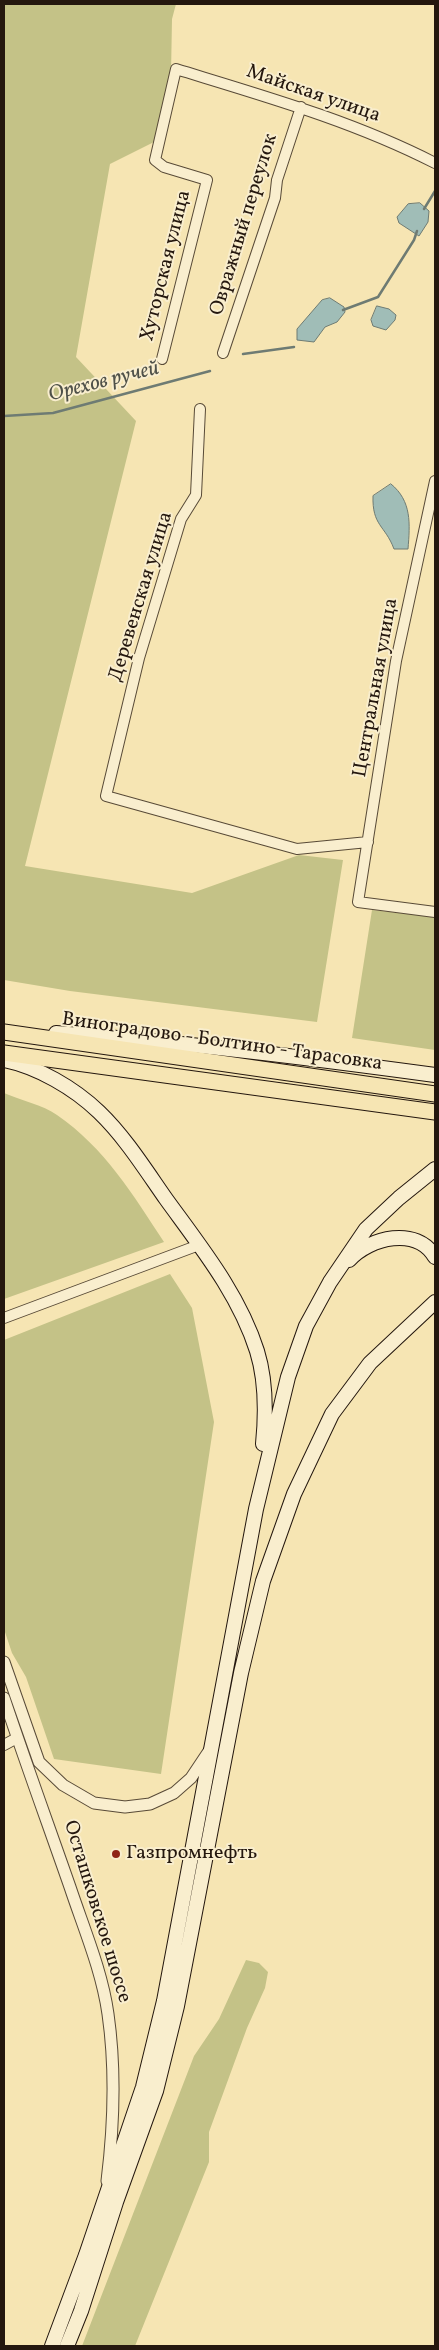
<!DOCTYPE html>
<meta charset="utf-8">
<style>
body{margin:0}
#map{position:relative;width:439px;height:2350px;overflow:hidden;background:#f6e5b3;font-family:Vollkorn,serif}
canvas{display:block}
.frame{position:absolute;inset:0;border:5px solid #24170e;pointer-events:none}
</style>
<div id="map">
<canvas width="439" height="2350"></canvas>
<div class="frame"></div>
</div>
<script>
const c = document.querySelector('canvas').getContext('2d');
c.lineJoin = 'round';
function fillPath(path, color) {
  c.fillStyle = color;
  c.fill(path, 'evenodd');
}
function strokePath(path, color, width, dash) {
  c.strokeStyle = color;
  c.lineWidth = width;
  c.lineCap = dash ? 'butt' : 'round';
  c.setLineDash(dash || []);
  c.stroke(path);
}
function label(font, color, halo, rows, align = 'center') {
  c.font = font + ' Vollkorn,serif';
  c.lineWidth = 4;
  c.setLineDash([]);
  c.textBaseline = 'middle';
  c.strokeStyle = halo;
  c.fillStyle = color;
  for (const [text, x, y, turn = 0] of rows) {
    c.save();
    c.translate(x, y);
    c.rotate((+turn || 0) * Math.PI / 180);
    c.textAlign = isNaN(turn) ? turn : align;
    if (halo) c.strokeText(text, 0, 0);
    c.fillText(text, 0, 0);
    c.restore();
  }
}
const green = new Path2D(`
 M4 4H176L172 19 171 74 154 142 110 164 76 357 136 421 25 866 192 893 299 855 343 860 317 1022 70 991 4 980Z
 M372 910 435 917V1050L352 1038Z
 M4 1093C20 1100 43 1105 57 1115 104 1147 134 1196 164 1242L4 1299Z
 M170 1274 192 1308 214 1422 161 1774 54 1759 26 1677 12 1653 4 1629V1340Z
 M246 1960 259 1963 268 1972 265 1988 247 2028 209 2132V2162L135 2346H82L194 2056 219 2019Z`);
const water = new Path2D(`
 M420 203 429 211 428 222 419 236 399 223 397 217 408 204Z
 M330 298 344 307 345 312 337 322 325 327 314 342 297 340V329L322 300Z
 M377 306 389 309 396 315 395 320 386 330 373 326 371 320Z
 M391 484C412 501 410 524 408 549H394C385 525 372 526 373 496Z`);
const stream = new Path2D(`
 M424 209 435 191
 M343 310 378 297 414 240 417 231
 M243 354 294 347
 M4 416 53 413 210 371`);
const minor = new Path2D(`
 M223 353 275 198 277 180 301 107
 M162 359 207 180 164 167 155 160 176 69C264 96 353 121 435 163
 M200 409 196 495 181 519 139 658 106 796 297 849 368 842
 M435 481 396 661 358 902 435 912
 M4 1318 199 1245
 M4 1745 17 1738`);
const tertiary = new Path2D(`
 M4 1662 39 1762 63 1785 94 1803 125 1807 150 1804 174 1793 191 1778 209 1751
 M4 1698C25 1761 48 1824 70 1887 84 1929 102 1971 108 2014 116 2070 114 2125 107 2181`);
const secondary = new Path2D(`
 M56 1033C183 1042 309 1058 435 1075
 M4 1060C38 1067 74 1088 99 1112 125 1137 145 1169 166 1199 200 1246 239 1294 257 1351 266 1380 266 1414 263 1444
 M349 1260C370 1237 417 1226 435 1257
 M52 2346 86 2255 143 2087 164 2001 256 1509 288 1377 306 1326 330 1282 366 1229 399 1198 435 1169
 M67 2346 81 2311 116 2202 156 2091 177 2006 241 1673 263 1581 294 1494 332 1414 370 1363 435 1302`);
const primary = new Path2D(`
 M4 1032 435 1094
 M4 1053 435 1112`);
const markers = [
 [116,1854,5,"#8f2418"]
];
const streetNames = [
 ["Майская улица",313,95,19],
 ["Овражный переулок",245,225,-73],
 ["Хуторская улица",167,266,-76],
 ["Деревенская улица",142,597,-73],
 ["Центральная улица",377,688,-80],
 ["Виноградово - Болтино - Тарасовка",222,1043,8],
 ["Осташковское шоссе",96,1912,73]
];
const poiNames = [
 ["Газпромнефть",126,1854]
];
const waterNames = [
 ["Орехов ручей",104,383,-14]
];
fillPath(green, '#c4c287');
fillPath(water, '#a0bdb7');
strokePath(water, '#6e7b73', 1);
strokePath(stream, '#6e7b73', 2.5);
strokePath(minor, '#584a37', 12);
strokePath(tertiary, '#584a37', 13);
strokePath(secondary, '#24170e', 16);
strokePath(primary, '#24170e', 17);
strokePath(minor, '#f9eece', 10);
strokePath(tertiary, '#f9eece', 11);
strokePath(secondary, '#f9eece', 14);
strokePath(primary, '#f6e5b3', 15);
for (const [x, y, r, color] of markers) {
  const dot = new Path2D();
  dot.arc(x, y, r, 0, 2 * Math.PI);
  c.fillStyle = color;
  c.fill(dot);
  strokePath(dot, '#f9eece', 2);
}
label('20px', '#24170e', '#f9eece', streetNames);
label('20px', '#24170e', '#f9eece', poiNames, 'left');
label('italic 21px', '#4f5149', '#f9eece', waterNames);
</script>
